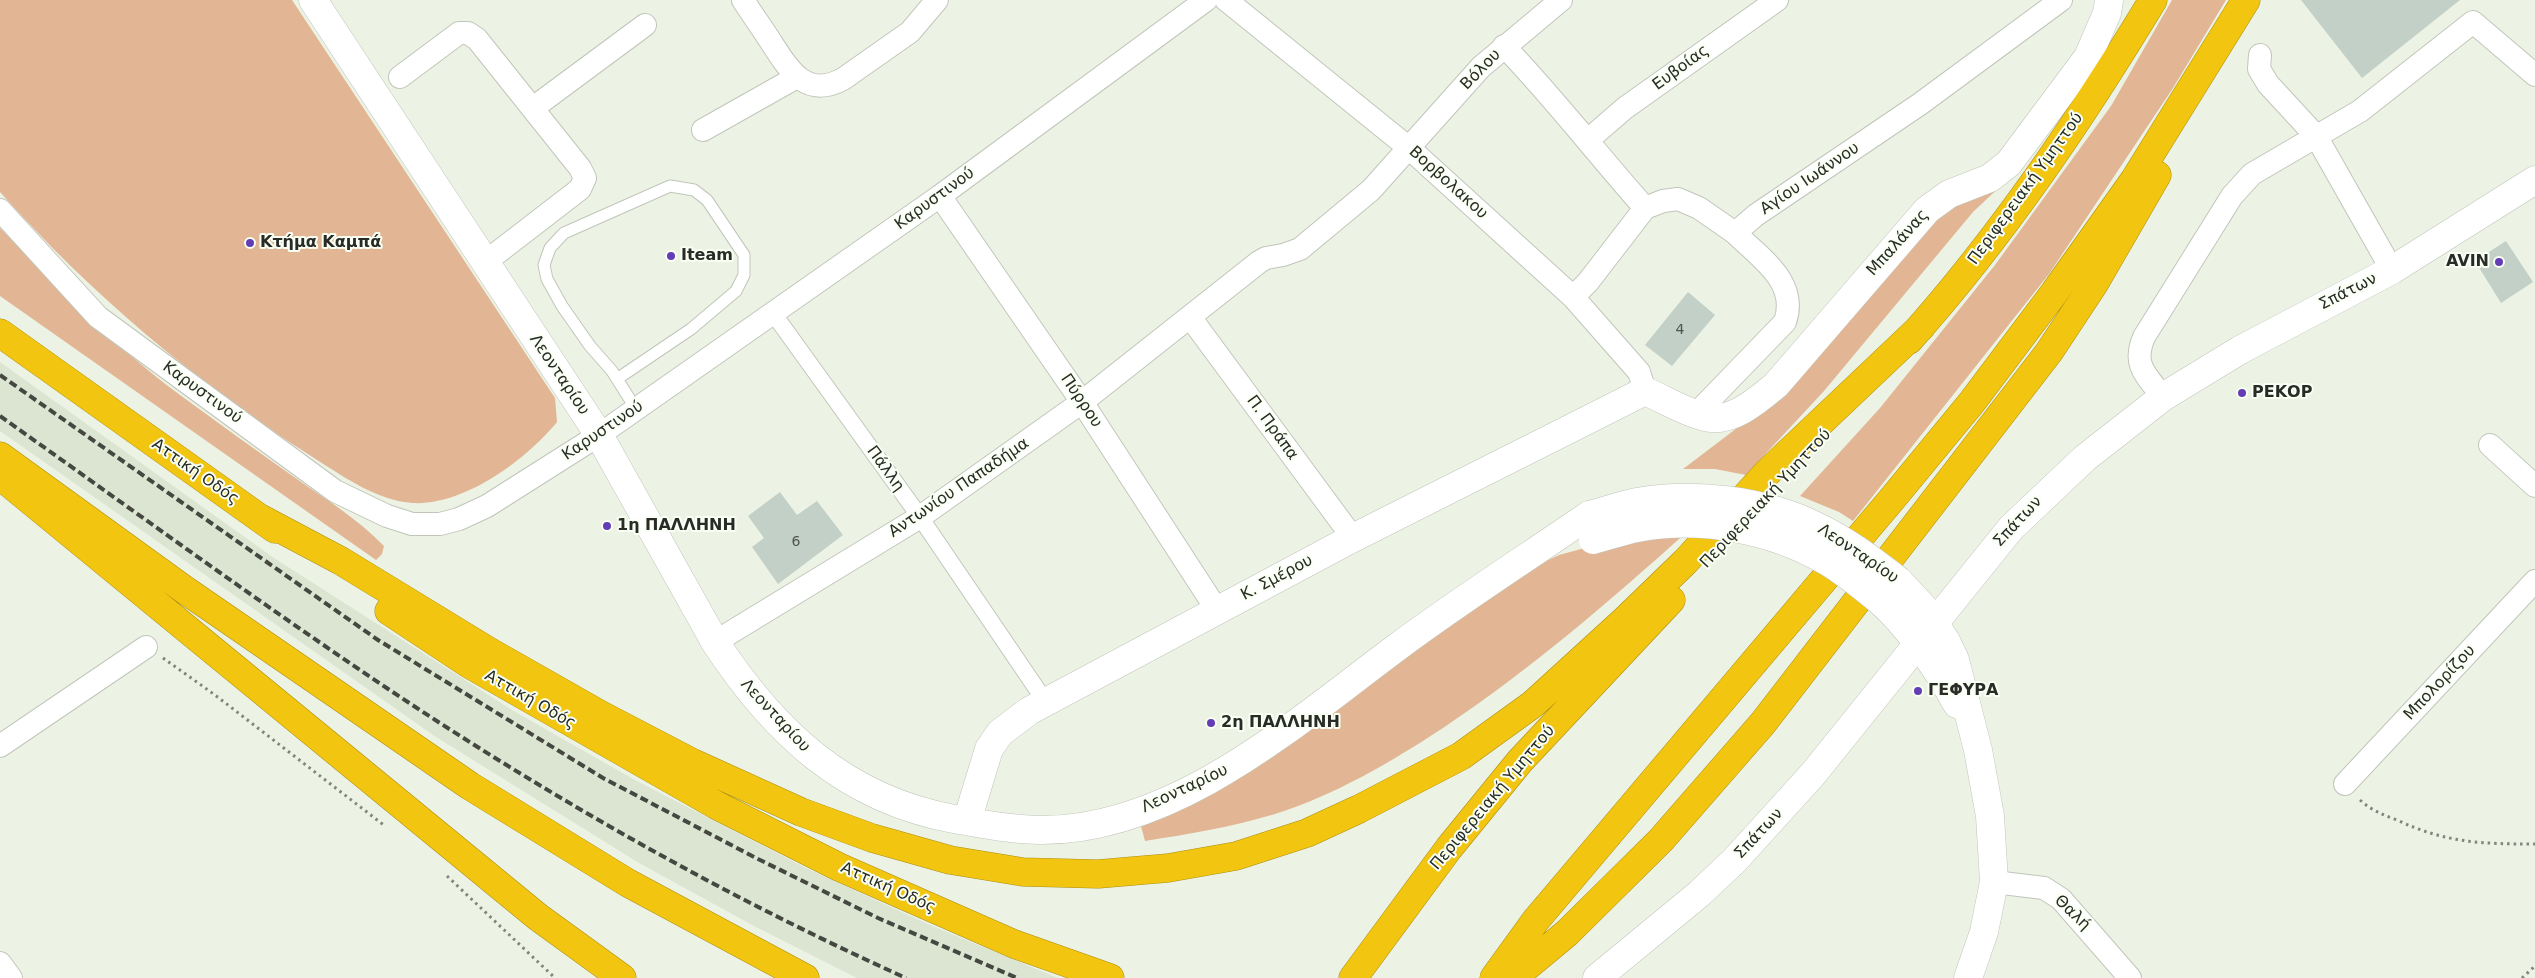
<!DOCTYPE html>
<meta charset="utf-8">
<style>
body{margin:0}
canvas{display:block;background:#ecf2e4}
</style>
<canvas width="2535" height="978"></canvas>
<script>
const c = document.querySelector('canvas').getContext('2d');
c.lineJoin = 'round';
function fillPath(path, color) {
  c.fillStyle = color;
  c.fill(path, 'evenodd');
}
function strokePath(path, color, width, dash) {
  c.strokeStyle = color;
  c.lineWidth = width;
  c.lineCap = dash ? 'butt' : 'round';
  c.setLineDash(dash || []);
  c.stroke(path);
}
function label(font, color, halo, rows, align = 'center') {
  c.font = font + ' "DejaVu Sans",sans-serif';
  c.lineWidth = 4;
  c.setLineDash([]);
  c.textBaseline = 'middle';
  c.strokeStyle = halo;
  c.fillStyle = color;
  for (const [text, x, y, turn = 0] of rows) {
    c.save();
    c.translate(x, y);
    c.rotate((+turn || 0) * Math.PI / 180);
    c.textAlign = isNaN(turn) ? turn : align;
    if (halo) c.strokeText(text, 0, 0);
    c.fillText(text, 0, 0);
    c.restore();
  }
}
const built = new Path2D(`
 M0 362 274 558 512 710 635 780 804 867 930 925 1058 978H857L754 926 639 863 436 737 0 431Z`);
const green = new Path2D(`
 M0 0H292L555 398 557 422C527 459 464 506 413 503 377 501 341 475 311 456 195 382 91 294 0 192Z
 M2172 0H2226L2173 88 2049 274 1853 521 1839 512 1800 496 1880 408 1995 265 2111 106Z
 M2006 181 1973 212 1824 391 1746 475 1715 469H1683L1770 403 1905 247 1946 210Z
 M0 228C57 287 114 346 180 395 218 423 256 450 294 477 325 499 357 518 384 546L382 554 376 560 0 296Z
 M1688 531C1610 601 1531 669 1443 728 1391 762 1335 795 1275 814 1232 827 1189 834 1145 841L1138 815 1512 577 1559 555 1607 542Z`);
const building = new Path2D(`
 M2301 0H2460L2362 78Z
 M2506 241 2533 282 2501 303 2475 261Z
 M1688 292 1715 315 1672 366 1645 345Z
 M780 492 797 515 817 501 843 535 778 584 752 547 764 538 748 516Z`);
const path = new Path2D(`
 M163 658 215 695 385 826
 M2360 800C2371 810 2383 815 2397 820 2446 843 2482 844 2535 844
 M447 876 555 978
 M2522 978 2535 966`);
const service = new Path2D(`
 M617 379 691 329 736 291 744 275V255L707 200 694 190 670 186 564 233 550 248 544 265 547 279 562 306 590 346 612 371 617 379 636 409`);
const pedestrian = new Path2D(`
 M773 313 920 517 1045 701`);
const minor = new Path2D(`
 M743 0C752 14 762 28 771 42 789 70 806 99 843 79L910 32 937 0
 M1226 0 1409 148 1573 297 1639 372 1645 391
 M1504 46C1554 98 1597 154 1645 208
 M2260 55 2259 69 2268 84 2316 136 2392 270
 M400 77 459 33H468L477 39 580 168 585 178 580 189 484 263
 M533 108 645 25
 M703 130 797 77
 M1588 140 1625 108 1777 0
 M940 196 1082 402 1217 610
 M0 210 98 317 335 491 387 516 412 524H440L459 519 487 506 599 435 940 196 1206 0
 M1573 297 1588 282 1645 208 1663 201 1678 199 1699 208 1735 233 1756 215 1920 104 2061 0
 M1190 317 1353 538
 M2163 397C2146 375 2132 365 2144 337L2232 196 2252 174 2360 111 2473 22 2535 75
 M1696 414 1785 322C1799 282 1760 258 1735 233
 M2490 445 2535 486
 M715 642 920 517 1082 402 1259 262 1266 258 1283 255 1300 249 1371 190 1481 67 1561 0
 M0 746 146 647
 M2345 784 2535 581
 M1994 882 2044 888 2061 899 2130 978
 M0 963 11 978`);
const tertiary = new Path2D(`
 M313 0 599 435 715 642C774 732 845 799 954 819 984 824 1012 830 1042 830 1175 830 1295 723 1396 648 1459 601 1525 559 1589 515
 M1899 581 1924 608 1946 641 1955 660 1978 750 1990 816 1994 882 1984 932 1968 978
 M1880 601C1912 630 1936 667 1957 704
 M967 821 989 749 1000 733 1029 711 1353 538 1645 391C1664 399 1684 412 1705 417 1731 424 1758 400 1776 385L1927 210 1949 194 1990 178 2009 163 2088 57 2107 13 2109 0`);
const secondary = new Path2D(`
 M1597 978 1699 894 1735 860 1813 774 2011 528 2085 458 2163 397 2240 350 2392 270 2535 180`);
const motorway = new Path2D(`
 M0 333 275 529
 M1909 340C2002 236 2081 119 2153 0
 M0 456 185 590 470 786 628 883 805 978
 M3 478 538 917 622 978
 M260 518 341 561 490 652 601 715 693 763 801 812 872 838 950 860 1023 872 1098 874 1168 868 1236 856 1307 833 1359 809 1461 756 1533 704 1625 620 1685 562 1767 473 1921 327
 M389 611 469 664 716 805 839 867 1014 944 1110 978
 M1353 978 1449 848 1520 761 1671 600
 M1494 978 1536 920 1892 499 1972 402 2054 293 2135 179 2246 0
 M1513 978 1567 933 1661 840 1763 723 2049 352 2094 284 2157 175`);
const rail = new Path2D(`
 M0 375 378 640 603 778 758 859 878 918 1017 978
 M0 416C120 501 238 587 360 670 532 787 715 892 906 978`);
const tertiaryBridge = new Path2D(`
 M1589 515C1605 511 1621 505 1637 502 1696 492 1762 500 1816 526 1846 540 1873 561 1899 581
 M1593 540C1608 536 1622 531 1637 528 1701 516 1772 529 1828 562 1846 573 1863 587 1880 601`);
const markers = [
 [250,243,5,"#633db5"],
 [671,256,5,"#633db5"],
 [2499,262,5,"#633db5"],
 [2242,393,5,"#633db5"],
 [607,526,5,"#633db5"],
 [1918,691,5,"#633db5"],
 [1211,723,5,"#633db5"]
];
const numberNames = [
 ["4",1680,330],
 ["6",796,542]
];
const streetNames = [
 ["Ευβοίας",1681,68,-36],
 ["Βόλου",1481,70,-46],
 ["Αγίου Ιωάννου",1810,179,-34],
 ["Βορβολακου",1448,183,42],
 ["Περιφερειακή Υμηττού",2026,189,-54],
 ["Καρυστινού",935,199,-36],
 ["Μπαλάνας",1898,243,-48],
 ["Σπάτων",2348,292,-27],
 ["Λεονταρίου",559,375,56],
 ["Καρυστινού",202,393,36],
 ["Πύρρου",1081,401,56],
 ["Π. Πράπα",1272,428,54],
 ["Καρυστινού",603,431,-34],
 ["Πάλλη",885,469,54],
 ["Αττική Οδός",195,472,35],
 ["Αντωνίου Παπαδήμα",959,488,-34],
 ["Περιφερειακή Υμηττού",1766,499,-47],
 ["Σπάτων",2018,522,-47],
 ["Λεονταρίου",1858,554,34],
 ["Κ. Σμέρου",1277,578,-28],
 ["Μπολορίζου",2440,683,-47],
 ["Αττική Οδός",530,700,30],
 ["Λεονταρίου",775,716,47],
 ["Λεονταρίου",1185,789,-25],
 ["Περιφερειακή Υμηττού",1493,798,-50],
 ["Σπάτων",1759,834,-47],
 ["Αττική Οδός",888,888,24],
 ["Θαλή",2072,913,44]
];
const poiNames = [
 ["Kτήμα Καμπά",260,243],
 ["Iteam",681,256],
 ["AVIN",2489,262,"right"],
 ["ΡΕΚΟΡ",2252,393],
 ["1η ΠΑΛΛΗΝΗ",617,526],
 ["ΓΕΦΥΡΑ",1928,691],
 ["2η ΠΑΛΛΗΝΗ",1221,723]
];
fillPath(built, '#dce5d2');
fillPath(green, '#e2b694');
fillPath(building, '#c2d0c7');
strokePath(service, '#c1c6ba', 13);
strokePath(pedestrian, '#c1c6ba', 18);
strokePath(minor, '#c1c6ba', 24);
strokePath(tertiary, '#c1c6ba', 29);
strokePath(secondary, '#c1c6ba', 29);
strokePath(motorway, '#ab8f18', 29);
strokePath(path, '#81857c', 3, [2.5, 4]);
strokePath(service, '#fff', 11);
strokePath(pedestrian, '#fff', 16);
strokePath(minor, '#fff', 22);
strokePath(tertiary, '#fff', 28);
strokePath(secondary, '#fff', 28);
strokePath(motorway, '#f1c510', 28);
strokePath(rail, '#454741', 4, [8, 4]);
strokePath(tertiaryBridge, '#c1c6ba', 29, []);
strokePath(tertiaryBridge, '#fff', 28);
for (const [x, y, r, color] of markers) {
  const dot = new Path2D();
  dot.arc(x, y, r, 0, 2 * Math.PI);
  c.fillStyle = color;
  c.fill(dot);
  strokePath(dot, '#f9fff2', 2);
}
label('14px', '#4f544e', null, numberNames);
label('16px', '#292b26', '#f9fff2', streetNames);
label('bold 16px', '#292b26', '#f9fff2', poiNames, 'left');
</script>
